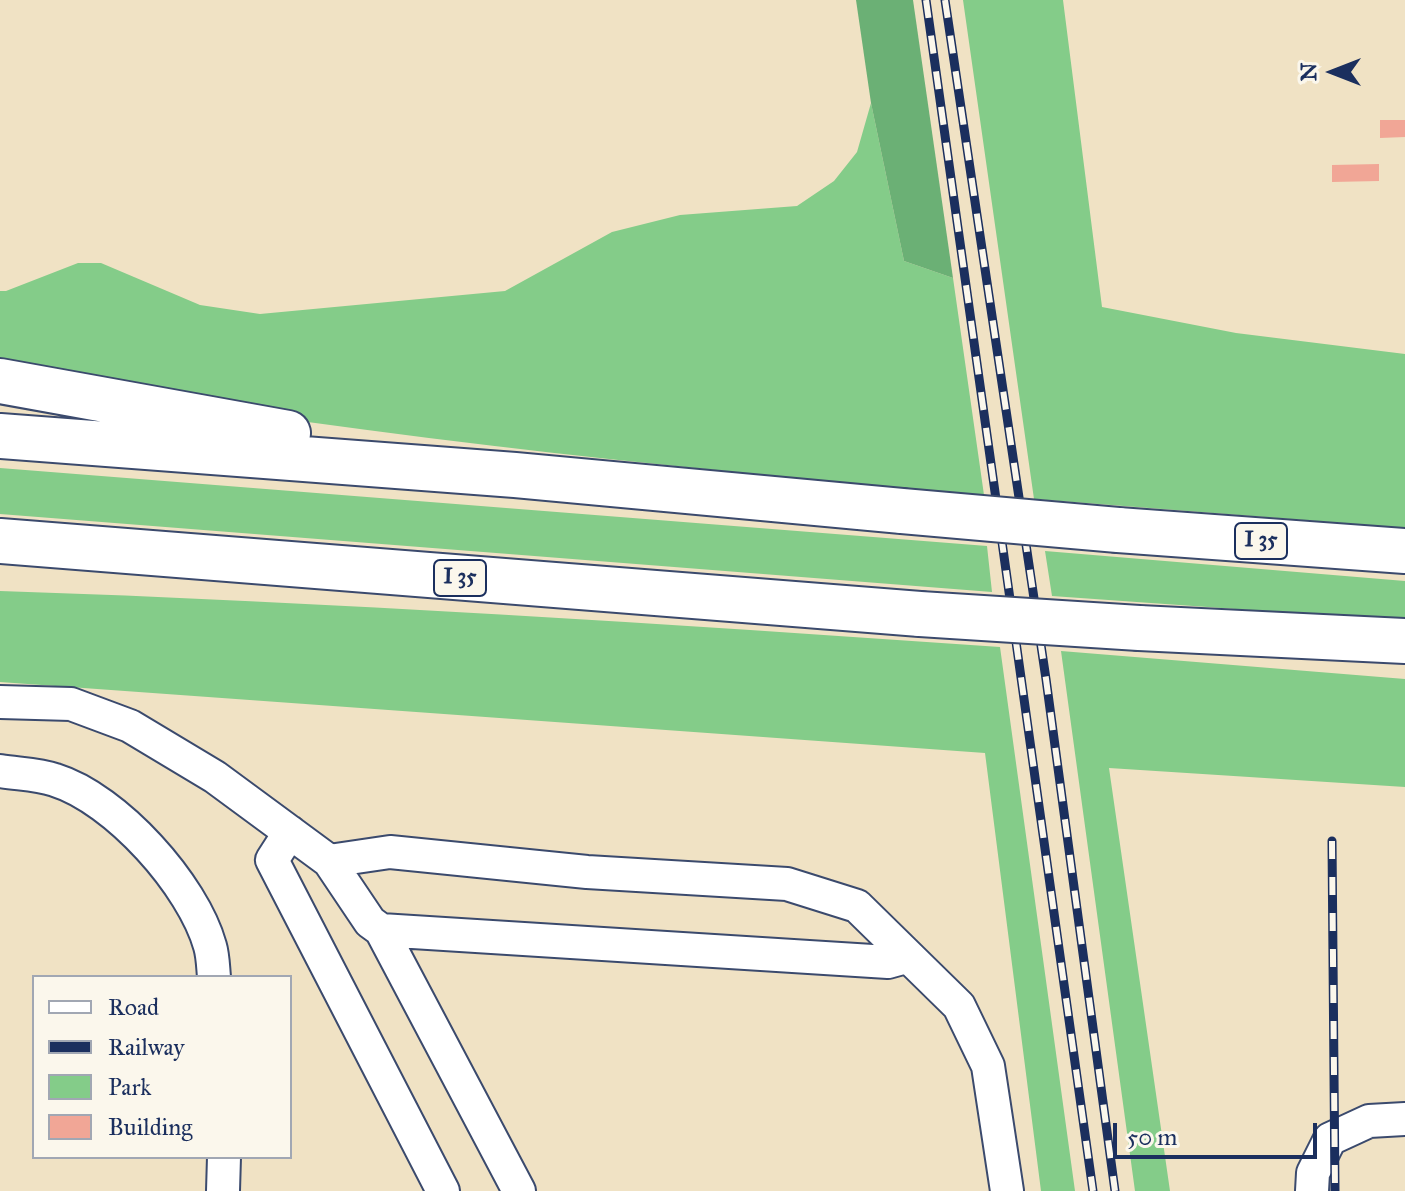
<!DOCTYPE html>
<style>
body{margin:0}
#map{position:relative;width:1405px;height:1191px;overflow:hidden;background:#f0e2c4;font-family:"IM FELL Great Primer",serif}
canvas{display:block}
.legend{position:absolute;left:32px;top:975px;width:260px;height:184px;box-sizing:border-box;background:#fbf7ec;border:2px solid #a1a7b3;margin:0;padding:10px 14px;list-style:none;font-size:24px;color:#1b2f5e}
.legend li{display:flex;align-items:center;gap:16px;height:40px}
.legend b{width:40px;border:2px solid #a1a7b3}
.north{position:absolute;left:1293px;top:32px;width:80px;height:80px;-webkit-text-stroke:6px #fbf7ec;paint-order:stroke;rotate:270deg;font-size:22px;font-weight:700;line-height:32px;text-align:center;color:#1b2f5e}
.north::after{content:'';display:block;margin:auto;width:28px;height:36px;background:#1b2f5e;clip-path:polygon(50% 0,100% 100%,50% 72%,0 100%)}
.scale{position:absolute;left:1113px;top:1123px;width:204px;height:36px;box-sizing:border-box;border:4px solid #1b2f5e;border-top:0;padding-left:10px;font-size:24px;line-height:28px;white-space:nowrap;color:#1b2f5e;-webkit-text-stroke:6px #fbf7ec;paint-order:stroke}
</style>
<div id="map">
<canvas width="1405" height="1191"></canvas>
<ul class="legend">
<li><b style="height:10px;background:#fff"></b>Road</li>
<li><b style="height:10px;background:#1b2f5e"></b>Railway</li>
<li><b style="height:22px;background:#84cc89"></b>Park</li>
<li><b style="height:22px;background:#f1a696"></b>Building</li>
</ul>
<div class="north">N</div>
<div class="scale">50 m</div>
</div>
<script>
const c = document.querySelector('canvas').getContext('2d');
c.lineJoin = 'round';
function fillPath(path, color) {
  c.fillStyle = color;
  c.fill(path, 'evenodd');
}
function strokePath(path, color, width, dash) {
  c.strokeStyle = color;
  c.lineWidth = width;
  c.lineCap = dash ? 'butt' : 'round';
  c.setLineDash(dash || []);
  c.stroke(path);
}
function label(font, color, halo, rows, align = 'center') {
  c.font = font + ' "IM FELL Great Primer",serif';
  c.lineWidth = 6;
  c.setLineDash([]);
  c.textBaseline = 'middle';
  c.strokeStyle = halo;
  c.fillStyle = color;
  for (const [text, x, y, turn = 0] of rows) {
    c.save();
    c.translate(x, y);
    c.rotate((+turn || 0) * Math.PI / 180);
    c.textAlign = isNaN(turn) ? turn : align;
    if (halo) c.strokeText(text, 0, 0);
    c.fillText(text, 0, 0);
    c.restore();
  }
}
const green = new Path2D(`
 M963 0H1063L1102 307 1236 333 1405 354V528L1034 499Z
 M871 103 904 261 953 278 984 495C655 466 325 433 0 372V291H6L78 263H101L200 305 260 314 505 291 612 232 680 215 797 206 834 181 857 152Z
 M0 468 987 546 992 592 0 514Z
 M1045 551 1405 581V621L1052 596Z
 M0 591C334 602 667 624 1000 647L1075 1191H1041L985 753 0 682Z
 M1061 651 1405 679V787L1109 768 1170 1191H1135Z`);
const forest = new Path2D(`
 M856 0H913L953 278 904 261 871 103Z`);
const building = new Path2D(`
 M1380 120H1405V137L1380 138Z
 M1379 164V181L1332 182V165Z`);
const minor = new Path2D(`
 M0 702 71 704 130 726 215 777 329 861 370 922 381 930 519 1191
 M0 771C18 774 38 774 55 780 116 799 193 885 210 946 213 956 213 967 214 977
 M290 832 272 860 443 1191
 M329 861 390 852 587 872 787 884 857 906 959 1006 988 1066 1007 1191
 M381 930 888 962 906 957
 M223 1191 224 1157
 M1312 1191 1313 1173 1330 1139 1369 1121 1405 1119`);
const highway = new Path2D(`
 M0 381 288 433
 M0 436 515 475 902 511
 M1118 530 1405 551
 M0 541 920 614
 M1139 628 1405 641`);
const rail = new Path2D(`
 M926 0 1093 1191
 M945 0 1046 679 1115 1191
 M1332 841 1335 1191`);
const highwayBridge = new Path2D(`
 M902 511 1118 530
 M920 614 1139 628`);
const shields = [
 [1261,541,52],
 [460,578,52]
];
const shieldNames = [
 ["I 35",1261,541],
 ["I 35",460,578]
];
fillPath(green, '#84cc89');
fillPath(forest, '#6bb075');
fillPath(building, '#f1a696');
strokePath(minor, '#3b4a6d', 36);
strokePath(highway, '#3b4a6d', 48);
strokePath(minor, '#fff', 32);
strokePath(highway, '#fff', 44);
strokePath(rail, '#1b2f5e', 9);
strokePath(rail, '#fbf7ec', 6, [18]);
strokePath(highwayBridge, '#3b4a6d', 48, []);
strokePath(highwayBridge, '#fff', 44);
for (const [x, y, w] of shields) {
  const box = new Path2D();
  box.roundRect(x - w / 2, y - 18, w, 36, 6);
  c.fillStyle = '#fbf7ec';
  c.fill(box);
  strokePath(box, '#1b2f5e', 2);
}
label('bold 22px', '#1b2f5e', null, shieldNames);
</script>
